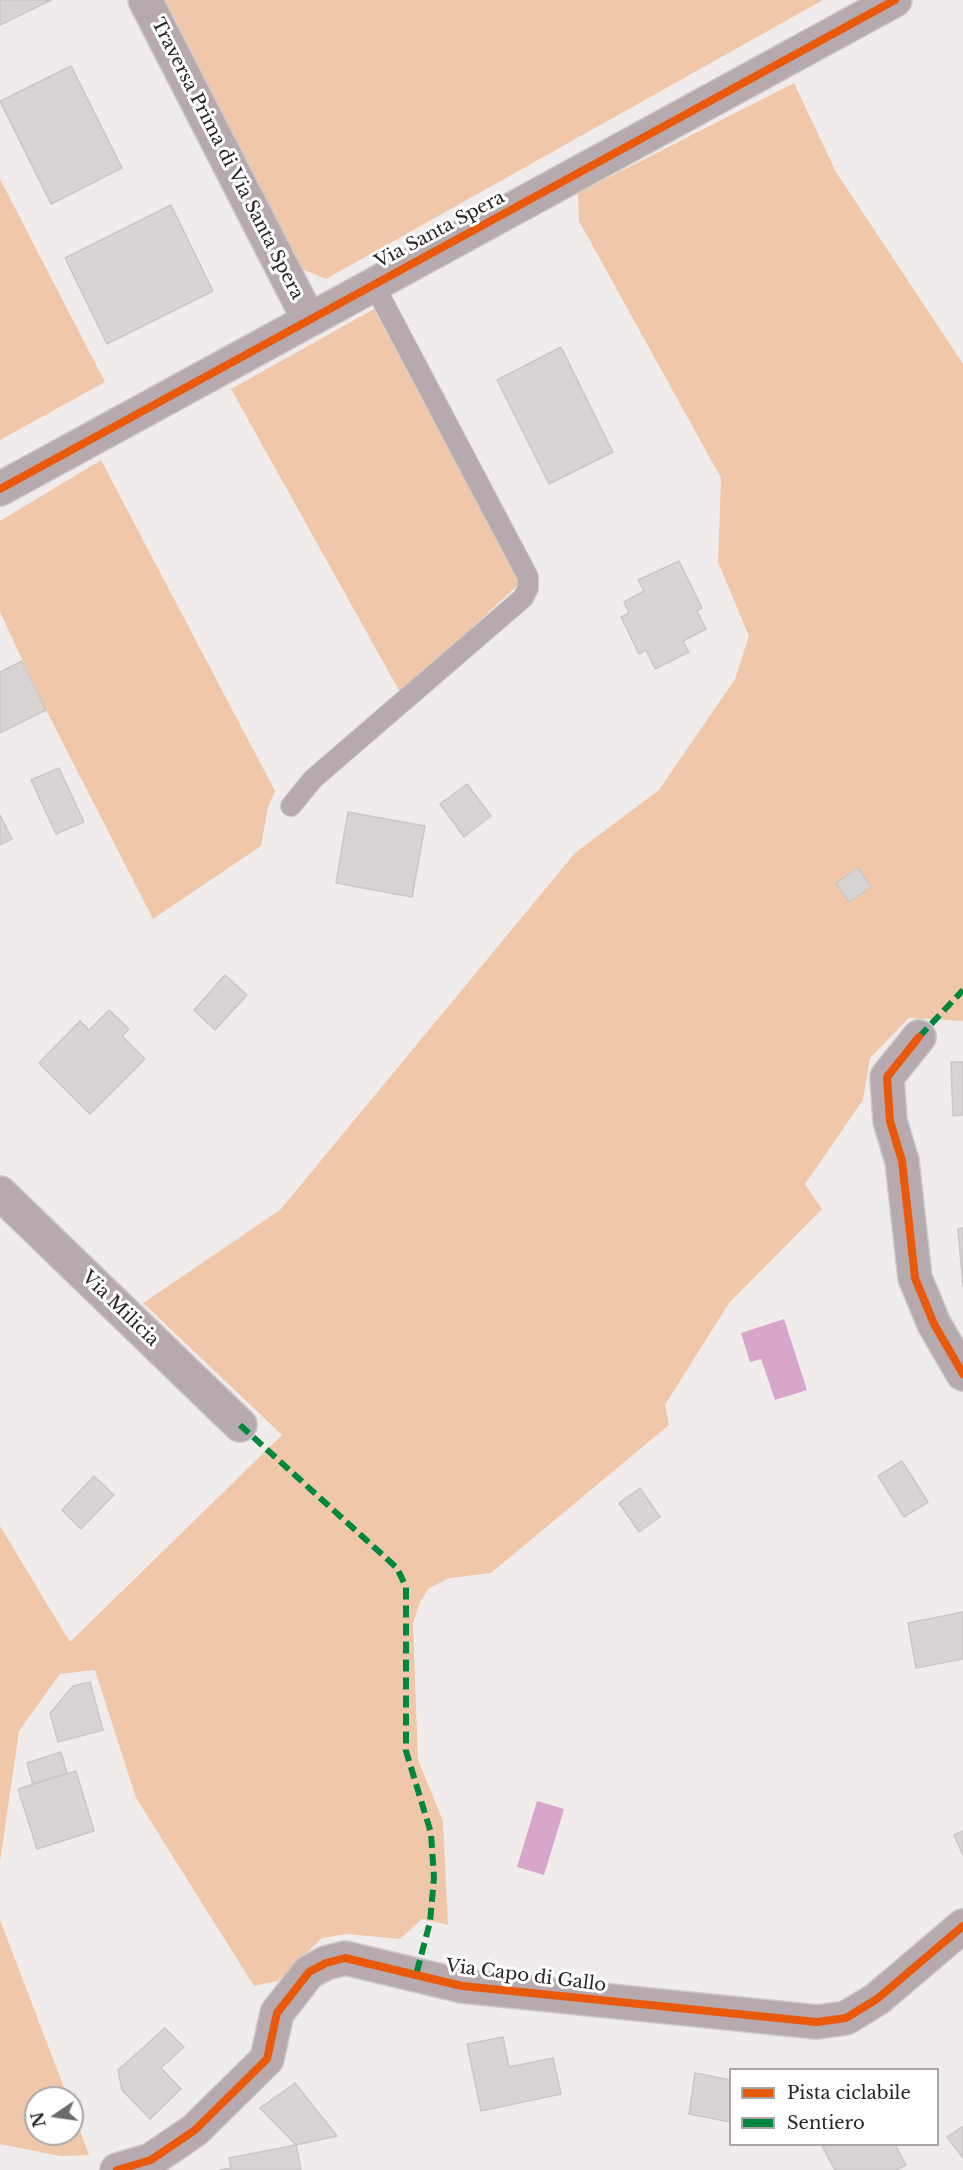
<!DOCTYPE html>
<style>
body{margin:0}
#map{position:relative;width:963px;height:2170px;overflow:hidden;background:#f1ecec;font-family:"Libre Baskerville",serif}
canvas{display:block}
.legend{position:absolute;left:729px;top:2068px;width:210px;height:78px;box-sizing:border-box;background:#fff;border:2px solid #a9a7a7;margin:0;padding:8px 10px;list-style:none;font-size:18px;color:#282424}
.legend li{display:flex;align-items:center;gap:12px;height:30px}
.legend b{width:30px;border:2px solid #a9a7a7}
.north{position:absolute;left:24px;top:2086px;width:60px;height:60px;box-sizing:border-box;background:#fff;border:2px solid #a9a7a7;border-radius:50%;rotate:257deg;font-size:16px;font-weight:700;line-height:24px;text-align:center;color:#282424}
.north::after{content:'';display:block;margin:auto;width:21px;height:27px;background:#6e6a6a;clip-path:polygon(50% 0,100% 100%,50% 72%,0 100%)}
</style>
<div id="map">
<canvas width="963" height="2170"></canvas>
<ul class="legend">
<li><b style="height:8px;background:#e8590c"></b>Pista ciclabile</li>
<li><b style="height:8px;background:#00873e"></b>Sentiero</li>
</ul>
<div class="north">N</div>
</div>
<script>
const c = document.querySelector('canvas').getContext('2d');
c.lineJoin = 'round';
function fillPath(path, color) {
  c.fillStyle = color;
  c.fill(path, 'evenodd');
}
function strokePath(path, color, width, dash) {
  c.strokeStyle = color;
  c.lineWidth = width;
  c.lineCap = dash ? 'butt' : 'round';
  c.setLineDash(dash || []);
  c.stroke(path);
}
function label(font, color, halo, rows, align = 'center') {
  c.font = font + ' "Libre Baskerville",serif';
  c.lineWidth = 6;
  c.setLineDash([]);
  c.textBaseline = 'middle';
  c.strokeStyle = halo;
  c.fillStyle = color;
  for (const [text, x, y, turn = 0] of rows) {
    c.save();
    c.translate(x, y);
    c.rotate((+turn || 0) * Math.PI / 180);
    c.textAlign = isNaN(turn) ? turn : align;
    if (halo) c.strokeText(text, 0, 0);
    c.fillText(text, 0, 0);
    c.restore();
  }
}
const green = new Path2D(`
 M164 0H823L326 279 302 269Z
 M794 83 836 172 963 364V1021L909 1018 870 1058 863 1100 805 1184 822 1209 729 1303 665 1405 669 1425 491 1573 450 1578 429 1588 420 1602 413 1623 418 1760 443 1821 448 1925 422 1919 400 1939 347 1934 322 1938 278 1981 254 1986 136 1798 95 1670 60 1674 19 1731 0 1862V1526L70 1642 282 1435 143 1303 280 1210 575 853 659 790 735 679 749 636 718 562 721 478 579 221 578 193Z
 M0 179 105 382 0 440Z
 M374 309 520 583 401 694 231 389Z
 M101 460 275 791 268 807 261 846 153 919 46 710 0 612V521Z
 M0 1920 68 2098H36V2134H72V2109L89 2155 60 2156 0 2144Z`);
const water = new Path2D(`
 M784 1319 807 1390 775 1400 761 1359 750 1362 741 1333Z
 M537 1801 564 1809 544 1875 517 1867Z`);
const building = new Path2D(`
 M0 0H51L0 25Z
 M71 66 122 168 51 204 0 101Z
 M171 205 213 291 107 344 65 258Z
 M561 347 613 452 549 484 497 380Z
 M679 561 702 608 697 611 706 629 683 641 689 652 655 669 646 650 639 654 621 617 629 613 624 602 644 591 638 580Z
 M22 661 46 710 0 733V672Z
 M59 768 84 822 56 834 31 780Z
 M467 784 491 816 464 837 440 804Z
 M348 812 425 826 412 897 336 883Z
 M0 815 12 839 0 845Z
 M858 868 871 887 849 902 836 883Z
 M225 975 247 995 215 1030 194 1010Z
 M109 1010 129 1029 122 1036 145 1059 90 1114 39 1063 80 1021 89 1030Z
 M951 1062H963V1115L953 1116Z
 M963 1228V1286L958 1229Z
 M902 1461 928 1502 904 1517 878 1476Z
 M94 1476 114 1495 81 1529 62 1510Z
 M640 1488 660 1517 639 1532 619 1503Z
 M963 1612V1659L916 1668 908 1623Z
 M90 1682 103 1730 58 1742 50 1713 73 1686Z
 M61 1752 67 1773 33 1784 27 1763Z
 M76 1771 94 1831 37 1849 18 1789Z
 M963 1831V1855L954 1835Z
 M165 2028 184 2047 161 2068 181 2089 150 2119 122 2090 118 2070Z
 M503 2037 509 2067 553 2058 561 2094 481 2111 467 2044Z
 M695 2073 730 2080V2122L689 2114Z
 M295 2083 337 2136 296 2145 260 2108Z
 M963 2126V2158L947 2137Z
 M821 2144H895L906 2165 896 2170H835Z
 M296 2145 301 2170H220L231 2168 229 2158Z`);
const service = new Path2D(`
 M291 806 313 779 523 598 528 588V577L373 283`);
const minor = new Path2D(`
 M145 0 308 318
 M0 489 895 0
 M919 1037 887 1077 890 1121 902 1161 915 1278 934 1324 963 1374
 M0 1193 240 1425
 M117 2170 151 2160 195 2130 267 2059 277 2013 309 1972 326 1963 345 1958 462 1986 817 2022 846 2018 877 1999 963 1926`);
const quiet = new Path2D(`
 M919 1037 963 990
 M240 1425 397 1568 406 1587V1751L431 1833 434 1878 430 1922 416 1975`);
const cycleway = new Path2D(`
 M0 489 895 0
 M919 1037 887 1077 890 1121 902 1161 915 1278 934 1324 963 1374
 M117 2170 151 2160 195 2130 267 2059 277 2013 309 1972 326 1963 345 1958 462 1986 817 2022 846 2018 877 1999 963 1926`);
const streetNames = [
 ["Traversa Prima di Via Santa Spera",227,159,63],
 ["Via Santa Spera",440,230,-28],
 ["Via Milicia",120,1309,44],
 ["Via Capo di Gallo",526,1976,7]
];
fillPath(green, '#f0c8a9');
fillPath(water, '#d8a6cb');
fillPath(building, '#d8d4d4');
strokePath(building, '#cac7c6', 1.5);
strokePath(service, '#ccc9c9', 22);
strokePath(minor, '#ccc9c9', 36);
strokePath(service, '#b6aaae', 20);
strokePath(minor, '#b6aaae', 33);
strokePath(quiet, '#00873e', 6, [12, 6]);
strokePath(cycleway, '#e8590c', 8);
label('18px', '#282424', '#fff', streetNames);
</script>
